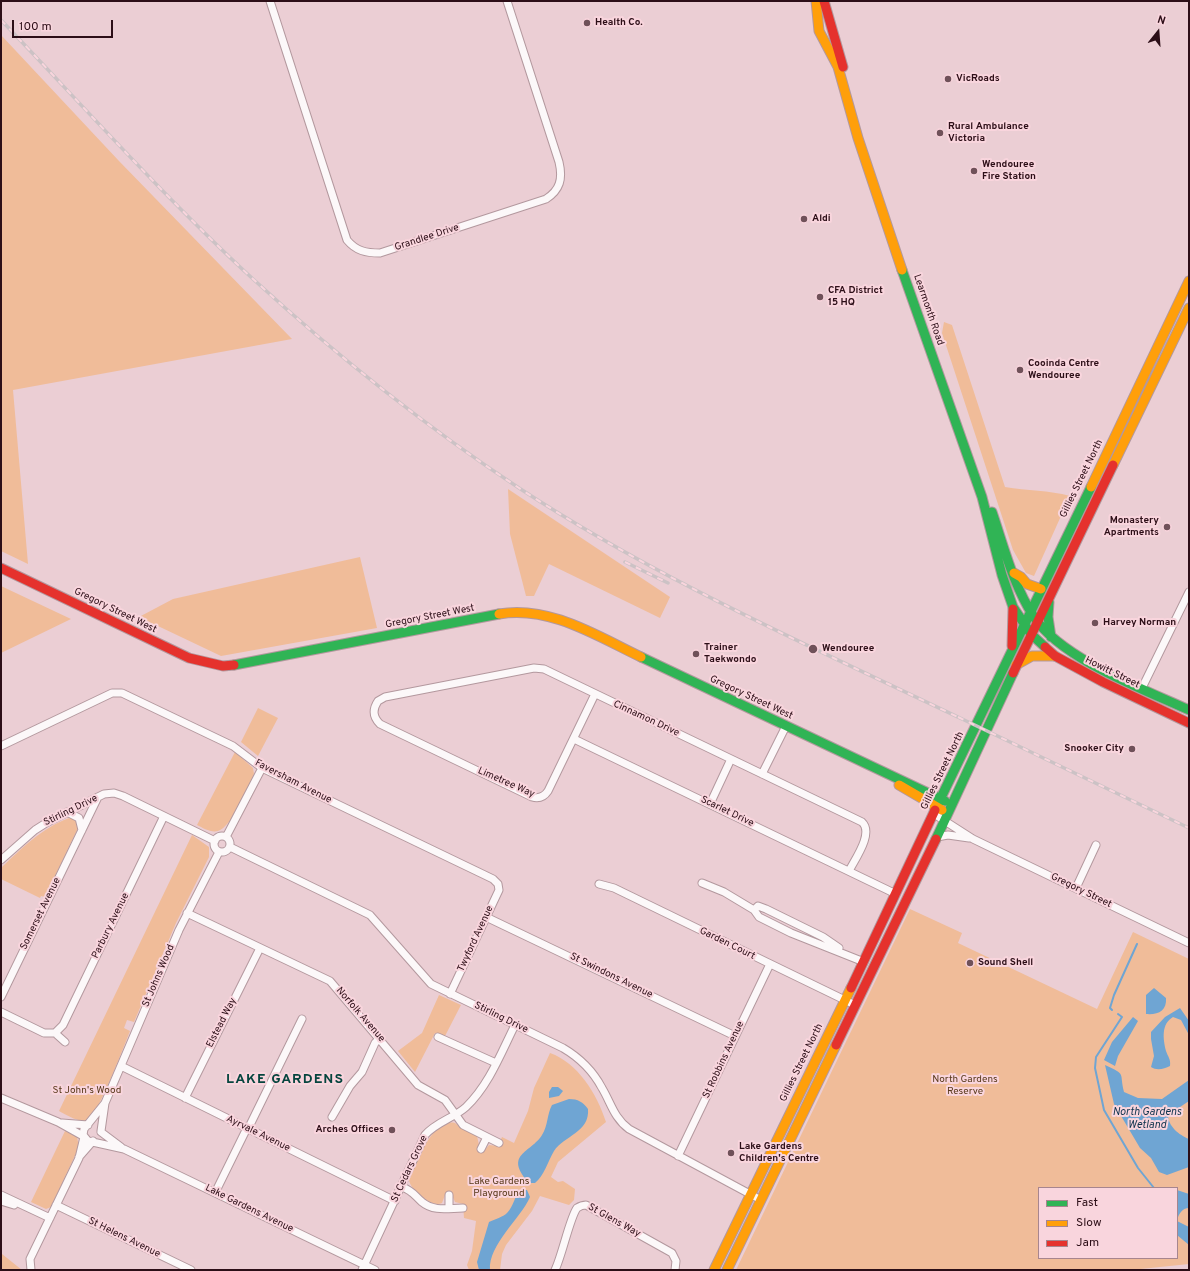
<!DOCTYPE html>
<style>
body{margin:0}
#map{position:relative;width:1190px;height:1271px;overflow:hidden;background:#ebced4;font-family:Overpass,sans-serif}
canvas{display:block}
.frame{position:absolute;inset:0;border:2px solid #2c0e17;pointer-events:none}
.legend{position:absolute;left:1038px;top:1187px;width:140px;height:72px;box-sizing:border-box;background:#f9d5dd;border:1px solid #a7858e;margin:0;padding:5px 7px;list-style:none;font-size:12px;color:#2c0e17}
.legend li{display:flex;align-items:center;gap:8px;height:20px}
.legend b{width:20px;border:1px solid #a7858e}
.north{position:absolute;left:1138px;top:12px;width:40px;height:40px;-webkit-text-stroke:3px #f9d5dd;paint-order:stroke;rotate:17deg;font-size:11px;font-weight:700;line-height:16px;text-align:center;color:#2c0e17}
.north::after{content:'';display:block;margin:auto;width:14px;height:18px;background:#2c0e17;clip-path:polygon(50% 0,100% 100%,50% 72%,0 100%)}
.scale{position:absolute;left:12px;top:20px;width:101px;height:18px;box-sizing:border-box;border:2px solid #2c0e17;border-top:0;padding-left:5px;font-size:12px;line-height:14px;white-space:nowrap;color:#2c0e17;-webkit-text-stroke:3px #f9d5dd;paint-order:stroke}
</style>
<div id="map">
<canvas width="1190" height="1271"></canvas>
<div class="frame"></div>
<ul class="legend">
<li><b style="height:5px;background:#30b455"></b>Fast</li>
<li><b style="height:5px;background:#ff9f0a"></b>Slow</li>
<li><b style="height:5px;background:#e5322d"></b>Jam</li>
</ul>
<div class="north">N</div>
<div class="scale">100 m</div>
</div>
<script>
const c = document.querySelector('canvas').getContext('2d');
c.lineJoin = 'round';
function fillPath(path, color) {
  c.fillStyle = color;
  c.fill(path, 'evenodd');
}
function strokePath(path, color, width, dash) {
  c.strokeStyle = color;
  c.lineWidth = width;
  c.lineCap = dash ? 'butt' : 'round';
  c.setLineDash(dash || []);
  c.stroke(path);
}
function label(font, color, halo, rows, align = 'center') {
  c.font = font + ' Overpass,sans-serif';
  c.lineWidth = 4;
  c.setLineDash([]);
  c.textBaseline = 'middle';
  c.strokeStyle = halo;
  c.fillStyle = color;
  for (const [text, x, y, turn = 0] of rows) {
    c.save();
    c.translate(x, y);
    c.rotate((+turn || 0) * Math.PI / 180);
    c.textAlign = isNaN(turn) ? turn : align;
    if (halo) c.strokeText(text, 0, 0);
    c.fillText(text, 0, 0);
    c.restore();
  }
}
const green = new Path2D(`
 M1 35 119 161 292 339 13 390 28 564 1 551Z
 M944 322 952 325 1005 487C1027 491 1049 490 1070 496L1034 576 1026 573 1013 550 942 333Z
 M508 489 670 597 660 618 549 564 534 596H526L510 534Z
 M360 557 377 628 221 656 139 617 173 599Z
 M1 586 71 619 1 653Z
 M258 708 278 718 258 756 241 742Z
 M235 752 253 768 254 774C248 787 232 827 218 831 211 833 203 828 197 825Z
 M69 818 77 820 78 828 45 897 41 896 40 898 1 879V868C22 848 42 828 69 818Z
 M192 835 209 847V857L176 923 134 1022 127 1020 124 1028 130 1031C125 1044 97 1117 88 1120 78 1123 67 1115 59 1111Z
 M910 909 962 933 958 943 1097 1009 1133 932 1189 959V1264L1131 1270H736ZM1039 1188H1177V1258H1039Z
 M439 995 461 1005 445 1036 435 1033 415 1072 398 1051 422 1033Z
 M550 1053C578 1063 597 1094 606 1122L558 1162 551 1177 558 1182 563 1181 575 1189 574 1200 569 1205 540 1196 532 1211 506 1245 502 1254 500 1270H469L467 1265 472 1251 476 1221 464 1218 463 1204 455 1202 452 1195H445L442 1203C431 1209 408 1187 409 1179 417 1163 432 1118 455 1123L461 1128 477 1136 479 1145 484 1151 489 1145 498 1146 502 1137 514 1143 528 1111 534 1088Z
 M65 1131 77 1137 79 1147 51 1207 46 1209 31 1202Z
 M1 1254H2L22 1270H1Z`);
const water = new Path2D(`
 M1154 988 1166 998C1167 1011 1158 1015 1146 1014V995Z
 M1180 1008 1189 1021V1035L1181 1020 1173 1017C1161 1024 1163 1039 1166 1051 1168 1057 1171 1059 1170 1066 1164 1069 1157 1071 1151 1067L1154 1056 1151 1039V1032L1165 1017Z
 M1133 1017 1138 1021 1118 1056 1115 1066 1104 1060 1112 1042Z
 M1105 1065C1127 1075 1119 1072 1124 1092L1138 1098 1162 1099 1189 1080V1101L1168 1115C1168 1126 1179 1135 1189 1139V1167L1167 1175 1159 1172 1151 1158 1140 1148 1114 1104Z
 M552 1087H558L563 1091 559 1096 549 1098V1092Z
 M569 1099C578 1099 583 1102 588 1109 590 1132 564 1136 554 1151 548 1161 544 1176 535 1183H529C503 1154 531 1153 542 1135 548 1126 547 1114 552 1105Z
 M521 1190H527L530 1197C521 1218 488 1245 490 1270H479L477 1262 489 1222C495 1219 503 1217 507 1213 514 1206 514 1196 521 1190Z
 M1177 1190 1189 1194V1208C1182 1208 1179 1214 1177 1220Z
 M1177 1221 1189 1227V1245L1177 1235Z`);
const stream = new Path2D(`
 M1112 1010 1110 1008 1114 995 1137 944
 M1118 1014 1122 1017 1096 1057 1095 1068 1104 1110 1138 1168 1154 1188`);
const street = new Path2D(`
 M270 1 347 240C356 251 366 253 380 253L546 199C560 190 563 179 559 162L507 1
 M1142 688 1189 592
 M595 694 548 791C544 797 539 799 532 797L380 724C373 717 372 710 378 701L385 697 534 668 544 669 862 822C874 833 855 859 849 871
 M574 739 896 894
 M1 746 112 693H122L233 746 262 768 493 879 498 884 499 890 450 994
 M762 774 786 726
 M710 804 731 759
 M67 812 79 818 82 830
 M934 814 973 839 1189 943
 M214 844a8 8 0 1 1 16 0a8 8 0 1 1-16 0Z
 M226 837 262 768
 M937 837 948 835 969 838
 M230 847 370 915 431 984 563 1048C580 1058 593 1071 602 1088 611 1103 614 1118 629 1129L761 1200
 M1 860 35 830 46 823 104 794 114 793 123 796 215 841
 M702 883 724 892 754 910 759 917 791 933 864 962
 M599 884 614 888 855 1005
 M1076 888 1096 845
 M754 910 758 906 766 909 823 937 839 948
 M187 913 330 981 418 1085 445 1100 463 1125 499 1143
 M486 917 735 1036
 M1 997 98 797
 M1 1012 44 1033H55L65 1042
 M55 1033 63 1025 164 816
 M438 1037 496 1063
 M121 1066 395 1201
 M1 1098 58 1122 83 1136
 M185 1098 260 948
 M105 1103 84 1129 83 1135 88 1141 124 1149 375 1270
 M332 1117 350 1086 362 1072 375 1043 380 1038
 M62 1123 88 1125
 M248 1129 302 1019
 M101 1131 105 1103 179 930 219 852
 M101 1132 121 1147
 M481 1149 487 1137
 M678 1156 770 964
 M79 1157 93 1141
 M402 1187C413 1191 414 1195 422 1202 434 1212 449 1208 463 1208
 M215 1193 247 1128
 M1 1195 50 1218
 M449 1195V1208
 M1 1201 14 1205
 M56 1205 191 1270
 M31 1270 30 1259 79 1158 84 1137
 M362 1270 425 1135C436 1122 454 1118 466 1107 489 1085 501 1053 515 1025
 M555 1270C562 1256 570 1217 577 1208 580 1206 582 1205 586 1205L672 1253 676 1261 675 1270`);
const fast = new Path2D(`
 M902 270 982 497 1002 575 1013 607 1031 634 1045 647
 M992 512C1004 547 1013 585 1034 617 1062 659 1143 689 1189 710
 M1049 602 1048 617 1051 637
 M641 657 945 801
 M234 665 499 614
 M935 810 1091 487
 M936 839 1013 673`);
const slow = new Path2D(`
 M816 1 819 31 838 67 858 138 902 270
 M1113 465 1189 308
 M1091 487 1189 281
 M1014 573 1021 577 1027 584 1041 589
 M499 614C549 605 597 636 641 657
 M1016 665 1032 656H1055
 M899 785 942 810
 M714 1270 851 988
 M727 1270 836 1045`);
const jam = new Path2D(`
 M824 1 843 67
 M1 568 189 658 223 666 234 665
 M1012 646 1013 609
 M1045 647 1055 656 1103 682 1189 723
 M1013 673 1113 465
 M851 988 935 810
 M836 1045 936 839`);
const rail = new Path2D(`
 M1 20C84 107 165 198 253 279 336 355 425 426 519 488 659 580 812 647 962 719
 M625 562 668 583
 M958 717 1189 828`);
const markers = [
 [587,23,4,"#6f5159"],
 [948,79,4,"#6f5159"],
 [940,133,4,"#6f5159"],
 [974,171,4,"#6f5159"],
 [804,219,4,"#6f5159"],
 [820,297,4,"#6f5159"],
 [1020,370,4,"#6f5159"],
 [1167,527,4,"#6f5159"],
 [1095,623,4,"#6f5159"],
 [813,649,5,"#6f5159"],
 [696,654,4,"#6f5159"],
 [1132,749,4,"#6f5159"],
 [970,963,4,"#6f5159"],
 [392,1130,4,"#6f5159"],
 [731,1153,4,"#6f5159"]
];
const poiNames = [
 ["Health Co.",595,23],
 ["VicRoads",956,79],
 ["Rural Ambulance",948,127],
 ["Victoria",948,139],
 ["Wendouree",982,165],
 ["Fire Station",982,177],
 ["Aldi",812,219],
 ["CFA District",828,291],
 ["15 HQ",828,303],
 ["Cooinda Centre",1028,364],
 ["Wendouree",1028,376],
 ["Monastery",1159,521,"right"],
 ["Apartments",1159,533,"right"],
 ["Harvey Norman",1103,623],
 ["Trainer",704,648],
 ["Taekwondo",704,660],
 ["Wendouree",822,649],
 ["Snooker City",1124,749,"right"],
 ["Sound Shell",978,963],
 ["Arches Offices",384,1130,"right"],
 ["Lake Gardens",739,1147],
 ["Children's Centre",739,1159]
];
const streetNames = [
 ["Grandlee Drive",427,238,-18],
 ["Learmonth Road",928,310,71],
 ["Gillies Street North",1082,479,-64],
 ["Gregory Street West",115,611,26],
 ["Gregory Street West",430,617,-11],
 ["Howitt Street",1112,673,26],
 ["Gregory Street West",751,698,25],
 ["Cinnamon Drive",646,719,25],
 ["Gillies Street North",943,771,-64],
 ["Faversham Avenue",293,782,27],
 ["Limetree Way",506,783,24],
 ["Stirling Drive",71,811,-26],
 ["Scarlet Drive",727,812,26],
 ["Gregory Street",1081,891,26],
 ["Somerset Avenue",41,914,-64],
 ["Parbury Avenue",111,926,-64],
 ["Twyford Avenue",476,939,-65],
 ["Garden Court",727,944,26],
 ["St Johns Wood",159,976,-67],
 ["St Swindons Avenue",611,976,26],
 ["Norfolk Avenue",360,1015,49],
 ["Stirling Drive",501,1018,26],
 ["Elstead Way",222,1023,-63],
 ["St Robbins Avenue",724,1060,-65],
 ["Gillies Street North",802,1063,-64],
 ["Ayrvale Avenue",258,1134,26],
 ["St Cedars Grove",410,1169,-65],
 ["Lake Gardens Avenue",249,1209,26],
 ["St Glens Way",614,1221,29],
 ["St Helens Avenue",124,1238,26]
];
const parkNames = [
 ["North Gardens",965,1080],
 ["Reserve",965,1092],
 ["St John's Wood",87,1091],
 ["Lake Gardens",499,1182],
 ["Playground",499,1194]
];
const waterNames = [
 ["North Gardens",1147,1113],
 ["Wetland",1147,1126]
];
const districtNames = [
 ["LAKE GARDENS",285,1080]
];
fillPath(green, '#f0bc99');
fillPath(water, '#6fa5d3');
strokePath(stream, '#6fa5d3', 2);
strokePath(street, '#b3989e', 9);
strokePath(fast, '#b3989e', 11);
strokePath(slow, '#b3989e', 11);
strokePath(jam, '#b3989e', 11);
strokePath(street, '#fcf8f9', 7);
strokePath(fast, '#30b455', 9);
strokePath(slow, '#ff9f0a', 9);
strokePath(jam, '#e5322d', 9);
strokePath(rail, '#ccc2c5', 3.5);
strokePath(rail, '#f9d5dd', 2, [6]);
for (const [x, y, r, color] of markers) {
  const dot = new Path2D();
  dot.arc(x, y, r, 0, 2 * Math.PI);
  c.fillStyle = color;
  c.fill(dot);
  strokePath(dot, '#f9d5dd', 1.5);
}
label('bold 10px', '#2c0e17', '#f9d5dd', poiNames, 'left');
label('10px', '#2c0e17', '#f9d5dd', streetNames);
label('10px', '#573819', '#f9d5dd', parkNames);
label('italic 11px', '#0f344e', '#f9d5dd', waterNames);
c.letterSpacing = '1px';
label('bold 14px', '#05453e', '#f9d5dd', districtNames);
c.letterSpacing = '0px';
</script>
